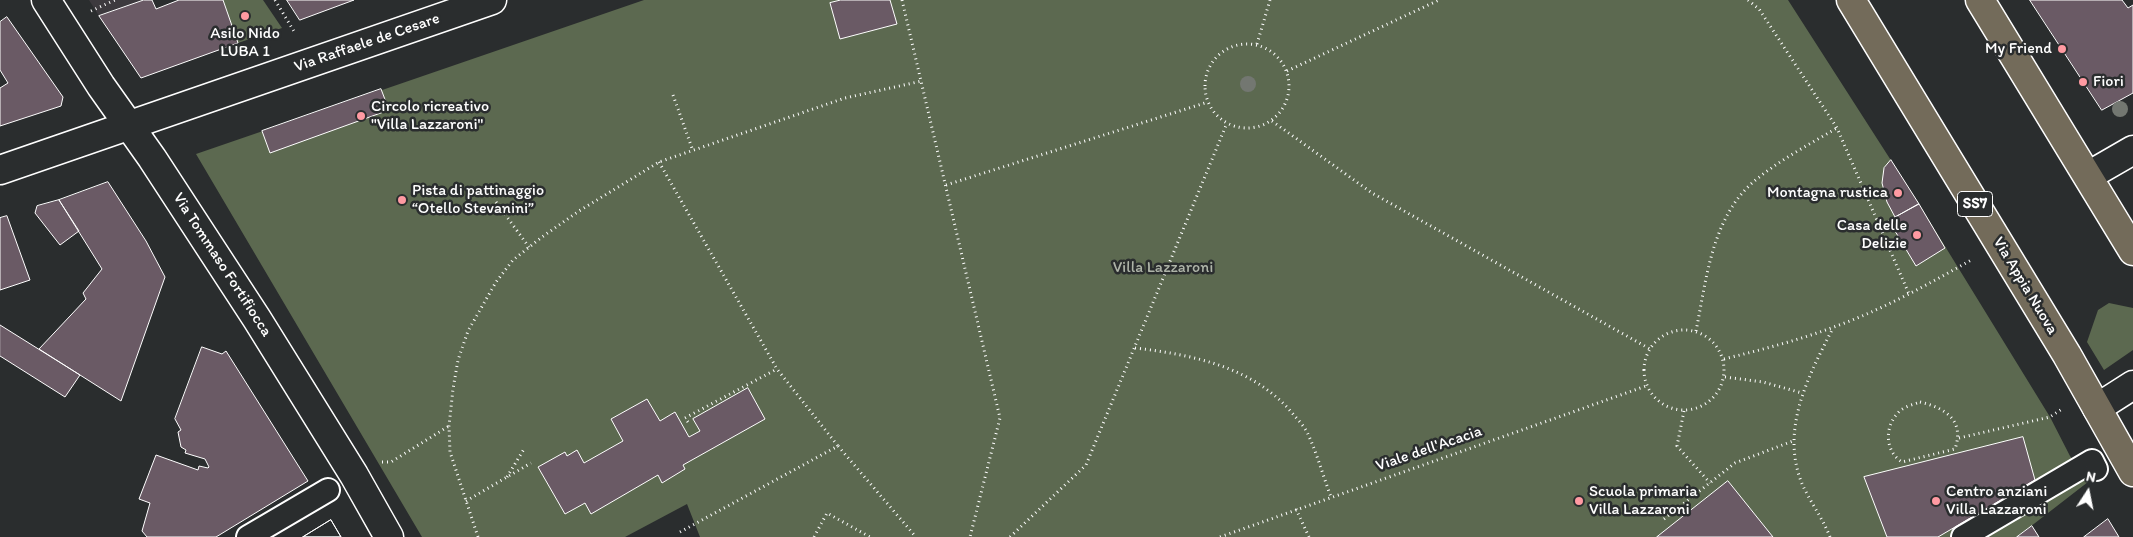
<!DOCTYPE html>
<meta charset="utf-8">
<style>
body{margin:0}
#map{position:relative;width:2133px;height:537px;overflow:hidden;background:#2a2d2e;font-family:Itim,sans-serif}
canvas{display:block}
.north{position:absolute;left:2063px;top:467px;width:50px;height:50px;-webkit-text-stroke:4px #2a2d2e;paint-order:stroke;rotate:11deg;font-size:14px;font-weight:700;line-height:20px;text-align:center;color:#fff}
.north::after{content:'';display:block;margin:auto;width:18px;height:22px;background:#fff;clip-path:polygon(50% 0,100% 100%,50% 72%,0 100%)}
</style>
<div id="map">
<canvas width="2133" height="537"></canvas>
<div class="north">N</div>
</div>
<script>
const c = document.querySelector('canvas').getContext('2d');
c.lineJoin = 'round';
function fillPath(path, color) {
  c.fillStyle = color;
  c.fill(path, 'evenodd');
}
function strokePath(path, color, width, dash) {
  c.strokeStyle = color;
  c.lineWidth = width;
  c.lineCap = dash ? 'butt' : 'round';
  c.setLineDash(dash || []);
  c.stroke(path);
}
function label(font, color, halo, rows, align = 'center') {
  c.font = font + ' Itim,sans-serif';
  c.lineWidth = 5;
  c.setLineDash([]);
  c.textBaseline = 'middle';
  c.strokeStyle = halo;
  c.fillStyle = color;
  for (const [text, x, y, turn = 0] of rows) {
    c.save();
    c.translate(x, y);
    c.rotate((+turn || 0) * Math.PI / 180);
    c.textAlign = isNaN(turn) ? turn : align;
    if (halo) c.strokeText(text, 0, 0);
    c.fillText(text, 0, 0);
    c.restore();
  }
}
const built = new Path2D(`
 M89 0H144L99 16Z`);
const green = new Path2D(`
 M223 0H263L282 28 238 43Z
 M644 0H1788L1919 204 2050 417 2070 456 2088 482 2017 537H700L687 504 625 537H422L196 154Z
 M2109 303 2133 308V350L2104 370 2087 342 2098 310Z`);
const building = new Path2D(`
 M144 0H152L156 9 179 0H223L238 43 141 78 99 16Z
 M287 0H354L300 20Z
 M841 0H890L897 24 840 39 830 3Z
 M2030 0H2122L2128 8 2133 5V93L2102 110Z
 M7 17 63 97 61 106 0 126V88L8 83 0 70V22Z
 M381 89 389 110 270 153 262 131Z
 M1891 160 1919 204 1895 217 1887 202 1882 183 1884 168Z
 M108 182 146 241 165 277 121 401 39 349 86 299 83 293 102 269 59 200Z
 M59 200 79 231 60 245 35 213 37 206Z
 M1919 204 1945 248 1916 266 1889 221Z
 M7 216 30 280 0 290V218Z
 M0 325 80 375 65 397 0 356Z
 M202 347 222 354 226 351 308 481 216 537H147L142 531 150 503 139 499 156 455 198 470 199 466 208 468 209 467 205 459 185 453 186 450 181 447 178 432 181 430 175 419Z
 M748 388 765 419 683 465 685 469 662 483 658 475 591 514 585 503 565 514 538 467 565 452 567 456 577 450 584 463 623 441 611 419 647 399 660 421 675 412 689 437 700 431 693 419Z
 M2023 437 2035 480 1938 537H1887L1864 477Z
 M1728 481 1773 537H1657Z
 M2108 519 2119 537H2084Z
 M331 520 341 537H303Z
 M331 520 341 537H303Z
 M2032 526 2039 537H2017Z`);
const path = new Path2D(`
 M275 0 295 33
 M902 0 1000 418 970 537
 M1748 0 1759 9 1837 128 1909 294
 M91 11 115 0
 M1205 86a42 42 0 1 1 84 0a42 42 0 1 1-84 0Z
 M1257 44 1270 0
 M1287 71 1439 0
 M673 95 693 151
 M1272 121 1372 193 1650 349
 M659 162 777 369 838 446
 M946 185 1208 102
 M496 202 529 247
 M1644 370a40 40 0 1 1 80 0a40 40 0 1 1-80 0Z
 M1696 331C1706 282 1711 221 1751 184 1776 162 1808 145 1837 128
 M1135 348C1194 355 1254 367 1293 414 1298 420 1304 426 1307 432 1317 453 1323 476 1331 497
 M1724 359C1760 350 1796 341 1831 328 1880 311 1927 285 1973 259
 M1725 377 1763 382 1802 393
 M1920 402C1945 408 1965 420 1955 449L1902 462C1884 451 1884 424 1901 410 1906 406 1915 404 1920 402Z
 M1684 411 1677 446 1710 483
 M688 422 685 418 777 369
 M1959 438 2050 417 2062 409
 M382 462H391L449 426
 M507 477 524 449
 M466 501 531 463
 M1296 509 1309 537
 M1664 519 1735 463 1793 441
 M680 532 838 446 916 537
 M478 537 450 452 449 426 453 389 458 360 468 331 496 282 513 260 542 237 579 211 659 162 845 98 922 81
 M814 537 827 513 870 537
 M1010 537 1086 465 1227 123
 M1220 537 1646 386
 M1830 537C1823 519 1811 503 1803 486 1779 431 1808 377 1833 328`);
const pedestrian = new Path2D(`
 M248 537 328 490
 M1963 537 2092 461 2096 469`);
const minor = new Path2D(`
 M46 0 101 86 152 158 257 319 354 475 389 537
 M0 170 492 0
 M2088 176 2133 150
 M2097 408 2133 385`);
const primary = new Path2D(`
 M1851 0 2067 355 2133 472
 M1980 0 2133 251`);
const trees = [
 [1248,84],
 [2120,109]
];
const markers = [
 [245,16,5,"#ff9aa2"],
 [2062,49,5,"#ff9aa2"],
 [2083,82,5,"#ff9aa2"],
 [361,116,5,"#ff9aa2"],
 [1898,193,5,"#ff9aa2"],
 [402,200,5,"#ff9aa2"],
 [1917,235,5,"#ff9aa2"],
 [1579,501,5,"#ff9aa2"],
 [1936,501,5,"#ff9aa2"]
];
const shields = [
 [1975,204,35]
];
const shieldNames = [
 ["SS7",1975,204]
];
const poiNames = [
 ["Asilo Nido",245,34,"center"],
 ["LUBA 1",245,52,"center"],
 ["My Friend",2052,49,"right"],
 ["Fiori",2093,82],
 ["Circolo ricreativo",371,107],
 ["\"Villa Lazzaroni\"",371,125],
 ["Pista di pattinaggio",412,191],
 ["“Otello Stevanini”",412,209],
 ["Montagna rustica",1888,193,"right"],
 ["Casa delle",1907,226,"right"],
 ["Delizie",1907,244,"right"],
 ["Scuola primaria",1589,492],
 ["Villa Lazzaroni",1589,510],
 ["Centro anziani",1946,492],
 ["Villa Lazzaroni",1946,510]
];
const streetNames = [
 ["Via Raffaele de Cesare",367,43,-19],
 ["Via Tommaso Fortifiocca",222,265,57],
 ["Via Appia Nuova",2025,286,59],
 ["Viale dell'Acacia",1429,449,-19]
];
const parkNames = [
 ["Villa Lazzaroni",1163,268]
];
fillPath(built, '#3d3a3e');
fillPath(green, '#5c6950');
fillPath(building, '#6a5a65');
strokePath(building, '#fff', 1);
strokePath(pedestrian, '#fff', 26);
strokePath(minor, '#fff', 31);
strokePath(primary, '#fff', 31);
strokePath(path, '#fff', 3, [1, 4]);
strokePath(pedestrian, '#2a2d2e', 22);
strokePath(minor, '#2a2d2e', 28);
strokePath(primary, '#736b5a', 28);
c.fillStyle = '#737771';
for (const [x, y] of trees) {
  c.beginPath();
  c.arc(x, y, 8, 0, 2 * Math.PI);
  c.fill();
}
for (const [x, y, r, color] of markers) {
  const dot = new Path2D();
  dot.arc(x, y, r, 0, 2 * Math.PI);
  c.fillStyle = color;
  c.fill(dot);
  strokePath(dot, '#2a2d2e', 2);
}
for (const [x, y, w] of shields) {
  const box = new Path2D();
  box.roundRect(x - w / 2, y - 12.5, w, 25, 4);
  c.fillStyle = '#2a2d2e';
  c.fill(box);
  strokePath(box, '#fff', 1);
}
label('bold 15px', '#fff', null, shieldNames);
label('16px', '#fff', '#2a2d2e', poiNames, 'left');
label('16px', '#fff', '#2a2d2e', streetNames);
label('16px', '#aeb4a8', '#2a2d2e', parkNames);
</script>
